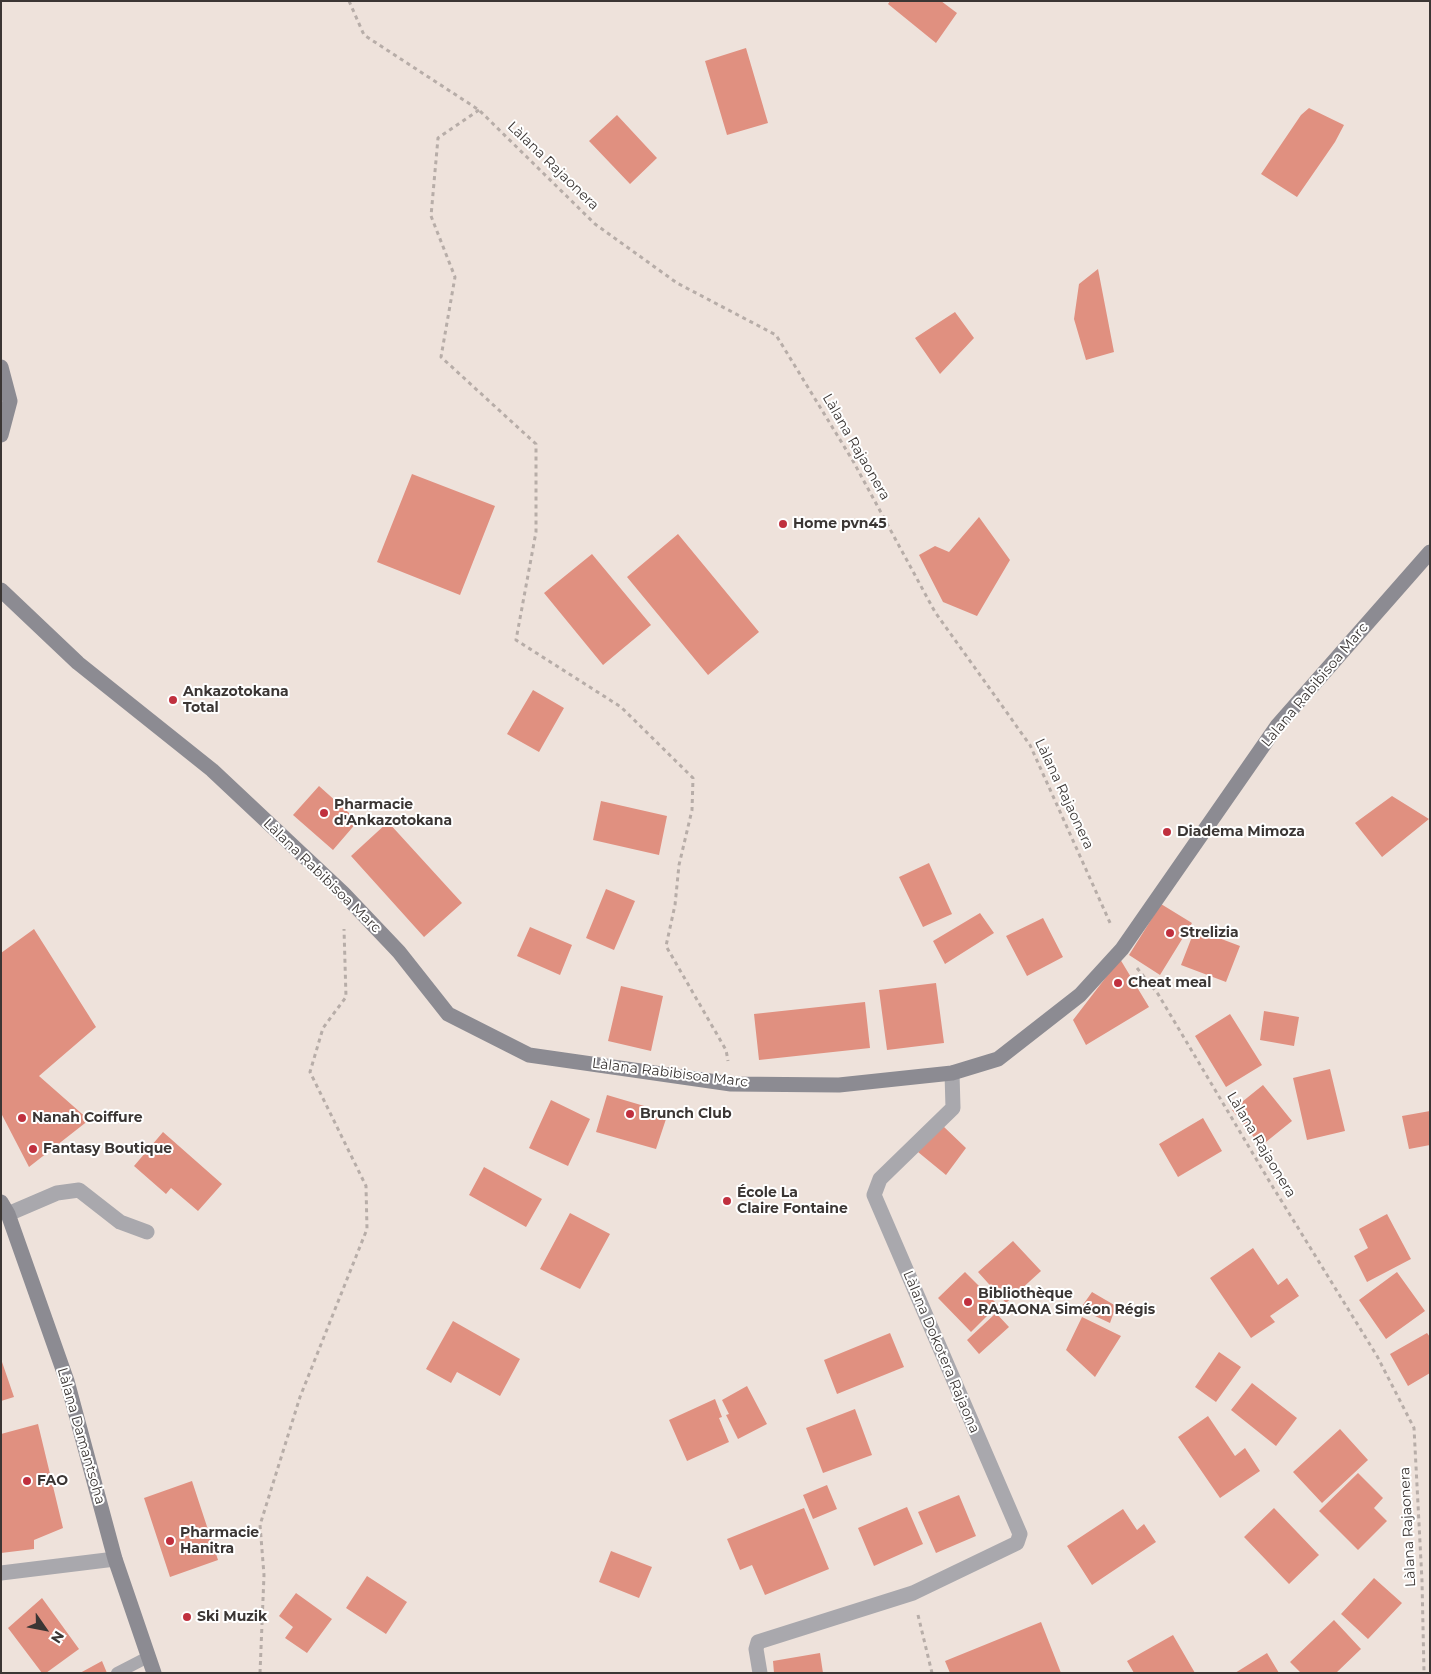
<!DOCTYPE html>
<meta charset="utf-8">
<style>
body{margin:0}
#map{position:relative;width:1431px;height:1674px;overflow:hidden;background:#eee2db;font-family:Montserrat,sans-serif}
canvas{display:block}
.frame{position:absolute;inset:0;border:2px solid #3b3634;pointer-events:none}
.north{position:absolute;left:20px;top:1604px;width:50px;height:50px;-webkit-text-stroke:4px #fff;paint-order:stroke;rotate:123deg;font-size:14px;font-weight:700;line-height:20px;text-align:center;color:#3b3634}
.north::after{content:'';display:block;margin:auto;width:18px;height:22px;background:#3b3634;clip-path:polygon(50% 0,100% 100%,50% 72%,0 100%)}
</style>
<div id="map">
<canvas width="1431" height="1674"></canvas>
<div class="frame"></div>
<div class="north">N</div>
</div>
<script>
const c = document.querySelector('canvas').getContext('2d');
c.lineJoin = 'round';
function fillPath(path, color) {
  c.fillStyle = color;
  c.fill(path, 'evenodd');
}
function strokePath(path, color, width, dash) {
  c.strokeStyle = color;
  c.lineWidth = width;
  c.lineCap = dash ? 'butt' : 'round';
  c.setLineDash(dash || []);
  c.stroke(path);
}
function label(font, color, halo, rows, align = 'center') {
  c.font = font + ' Montserrat,sans-serif';
  c.lineWidth = 4;
  c.setLineDash([]);
  c.textBaseline = 'middle';
  c.strokeStyle = halo;
  c.fillStyle = color;
  for (const [text, x, y, turn = 0] of rows) {
    c.save();
    c.translate(x, y);
    c.rotate((+turn || 0) * Math.PI / 180);
    c.textAlign = isNaN(turn) ? turn : align;
    if (halo) c.strokeText(text, 0, 0);
    c.fillText(text, 0, 0);
    c.restore();
  }
}
const building = new Path2D(`
 M890 1H941L957 13 936 43 888 4Z
 M746 48 768 123 727 135 705 61Z
 M1309 108 1344 125 1335 142 1297 197 1261 174 1301 115Z
 M617 115 657 158 630 184 589 141Z
 M1098 269 1114 352 1086 360 1074 319 1079 284Z
 M955 312 974 338 940 374 915 338Z
 M412 474 495 506 460 595 377 562Z
 M979 517 1010 560 977 616 943 602 919 555 935 546 949 552Z
 M678 534 759 632 708 675 627 577Z
 M592 554 651 625 603 665 544 593Z
 M533 690 564 708 539 752 507 734Z
 M319 786 358 821 333 850 293 815Z
 M1392 796 1429 819 1382 857 1355 823Z
 M601 801 667 816 659 855 593 840Z
 M388 822 462 903 424 937 351 856Z
 M929 863 952 914 923 927 899 877Z
 M606 889 635 901 614 950 586 938Z
 M1161 904 1192 923 1160 975 1129 955Z
 M980 913 994 933 945 964 933 941Z
 M1043 918 1063 957 1027 976 1006 936Z
 M530 927 572 945 560 975 517 956Z
 M34 929 96 1027 39 1076 89 1120 29 1167 1 1113V953Z
 M1195 929 1240 946 1226 982 1181 965Z
 M1120 959 1149 1007 1086 1045 1073 1020Z
 M936 983 944 1043 887 1050 879 990Z
 M621 986 663 996 651 1051 608 1041Z
 M865 1002 870 1048 759 1060 754 1014Z
 M1264 1011 1299 1017 1294 1046 1260 1040Z
 M1230 1014 1262 1065 1226 1087 1195 1036Z
 M1330 1069 1345 1131 1307 1140 1293 1078Z
 M1263 1085 1292 1121 1261 1146 1232 1110Z
 M607 1095 668 1113 656 1149 596 1132Z
 M551 1100 590 1119 568 1166 529 1148Z
 M1430 1111V1145L1409 1149 1402 1116Z
 M1203 1118 1222 1151 1178 1177 1159 1144Z
 M943 1126 966 1148 946 1175 918 1152Z
 M163 1132 222 1184 198 1211 171 1188 166 1194 134 1166Z
 M484 1167 542 1199 526 1227 469 1195Z
 M570 1213 610 1234 580 1289 540 1269Z
 M1387 1214 1411 1259 1367 1282 1354 1256 1368 1248 1359 1229Z
 M1013 1241 1041 1271 1006 1303 978 1272Z
 M1253 1248 1278 1285 1287 1278 1299 1296 1270 1316 1275 1322 1251 1338 1210 1278Z
 M965 1272 998 1305 971 1332 938 1298Z
 M1397 1272 1425 1311 1386 1339 1359 1300Z
 M1092 1292 1116 1306 1110 1323 1080 1309Z
 M996 1313 1009 1327 979 1354 967 1340Z
 M1082 1317 1121 1336 1095 1377 1066 1350Z
 M453 1321 520 1359 500 1396 457 1372 451 1383 426 1369Z
 M890 1333 904 1367 837 1394 824 1360Z
 M1427 1333 1430 1337V1373L1408 1386 1390 1354Z
 M1219 1352 1241 1367 1216 1402 1195 1387Z
 M1 1359 14 1397 1 1401Z
 M1252 1383 1297 1418 1276 1446 1231 1410Z
 M747 1386 767 1424 738 1439 726 1415 729 1414 722 1400Z
 M715 1399 722 1417 719 1418 729 1442 687 1461 669 1420Z
 M855 1409 872 1455 823 1473 806 1428Z
 M1208 1416 1235 1456 1245 1448 1260 1471 1220 1498 1178 1437Z
 M38 1424 63 1528 34 1540V1549L1 1553V1434Z
 M1340 1429 1368 1460 1322 1503 1293 1472Z
 M1358 1473 1383 1498 1374 1508 1387 1521 1358 1550 1319 1511Z
 M192 1481 218 1560 170 1577 144 1498Z
 M827 1485 837 1509 813 1519 803 1495Z
 M959 1495 976 1536 936 1553 918 1512Z
 M907 1507 923 1544 874 1566 858 1528Z
 M804 1508 829 1569 765 1595 752 1565 740 1570 727 1539Z
 M1274 1508 1319 1555 1289 1584 1244 1537Z
 M1123 1509 1137 1530 1144 1524 1156 1542 1092 1585 1067 1546Z
 M611 1551 652 1567 639 1598 599 1582Z
 M367 1576 407 1602 386 1634 346 1608Z
 M1374 1578 1402 1603 1368 1639 1341 1614Z
 M296 1593 332 1619 307 1653 285 1638 293 1627 279 1616Z
 M42 1598 79 1649 46 1673H42L8 1628Z
 M1334 1620 1361 1649 1336 1673H1301L1290 1662Z
 M1041 1622 1061 1673H950L945 1661Z
 M1173 1635 1195 1673H1134L1127 1661Z
 M820 1653 823 1673H774L773 1661Z
 M1267 1653 1279 1673H1235Z
 M102 1661 107 1673H80Z`);
const path = new Path2D(`
 M349 1 364 35 479 110 595 224 677 283 776 335 853 461 935 612 1030 745 1111 925
 M479 110 438 138 431 216 455 277 441 357 536 444V532L516 640 621 707 693 778 692 810 679 865 675 905 666 946 726 1050 728 1061
 M1137 968 1158 994 1271 1184 1377 1356 1414 1428 1422 1581 1424 1673
 M918 1615 932 1673
 M260 1673 264 1575 260 1525 300 1397 367 1229 366 1186 310 1072 323 1028 346 997 344 929`);
const lane = new Path2D(`
 M117 1673 148 1657`);
const street = new Path2D(`
 M8 1214 57 1193 79 1190 120 1222 147 1232
 M1 1573 115 1559
 M760 1673 756 1649 758 1642 913 1593 1017 1543 1020 1534 874 1195 880 1179 953 1108 952 1073`);
const secondary = new Path2D(`
 M1 367 10 401 1 435
 M1 590 78 663 212 770 343 893 399 952 448 1014 529 1055 731 1084 839 1085 952 1073 998 1059 1080 995 1122 949 1277 726 1430 552
 M1 1202 8 1214 67 1381 115 1559 154 1673`);
const markers = [
 [783,524,5,"#c0303e"],
 [173,700,5,"#c0303e"],
 [324,813,5,"#c0303e"],
 [1167,832,5,"#c0303e"],
 [1170,933,5,"#c0303e"],
 [1118,983,5,"#c0303e"],
 [630,1114,5,"#c0303e"],
 [22,1118,5,"#c0303e"],
 [33,1149,5,"#c0303e"],
 [727,1201,5,"#c0303e"],
 [968,1302,5,"#c0303e"],
 [27,1481,5,"#c0303e"],
 [170,1541,5,"#c0303e"],
 [187,1617,5,"#c0303e"]
];
const streetNames = [
 ["Làlana Rajaonera",553,166,44],
 ["Làlana Rajaonera",856,447,60],
 ["Làlana Rabibisoa Marc",1315,685,-50],
 ["Làlana Rajaonera",1064,794,65],
 ["Làlana Rabibisoa Marc",322,876,44],
 ["Làlana Rabibisoa Marc",670,1073,7],
 ["Làlana Rajaonera",1261,1145,59],
 ["Làlana Dokotera Rajaona",941,1352,67],
 ["Làlana Damantsoha",81,1436,74],
 ["Làlana Rajaonera",1408,1527,-93]
];
const poiNames = [
 ["Home pvn45",793,524],
 ["Ankazotokana",183,692],
 ["Total",183,708],
 ["Pharmacie",334,805],
 ["d'Ankazotokana",334,821],
 ["Diadema Mimoza",1177,832],
 ["Strelizia",1180,933],
 ["Cheat meal",1128,983],
 ["Brunch Club",640,1114],
 ["Nanah Coiffure",32,1118],
 ["Fantasy Boutique",43,1149],
 ["École La",737,1193],
 ["Claire Fontaine",737,1209],
 ["Bibliothèque",978,1294],
 ["RAJAONA Siméon Régis",978,1310],
 ["FAO",37,1481],
 ["Pharmacie",180,1533],
 ["Hanitra",180,1549],
 ["Ski Muzik",197,1617]
];
fillPath(building, '#e09080');
strokePath(path, '#b7ada8', 3, [4, 4]);
strokePath(lane, '#a9a8ad', 12);
strokePath(street, '#a9a8ad', 15);
strokePath(secondary, '#8c8b92', 15);
for (const [x, y, r, color] of markers) {
  const dot = new Path2D();
  dot.arc(x, y, r, 0, 2 * Math.PI);
  c.fillStyle = color;
  c.fill(dot);
  strokePath(dot, '#fff', 2);
}
label('14px', '#3b3634', '#fff', streetNames);
label('bold 14px', '#3b3634', '#fff', poiNames, 'left');
</script>
